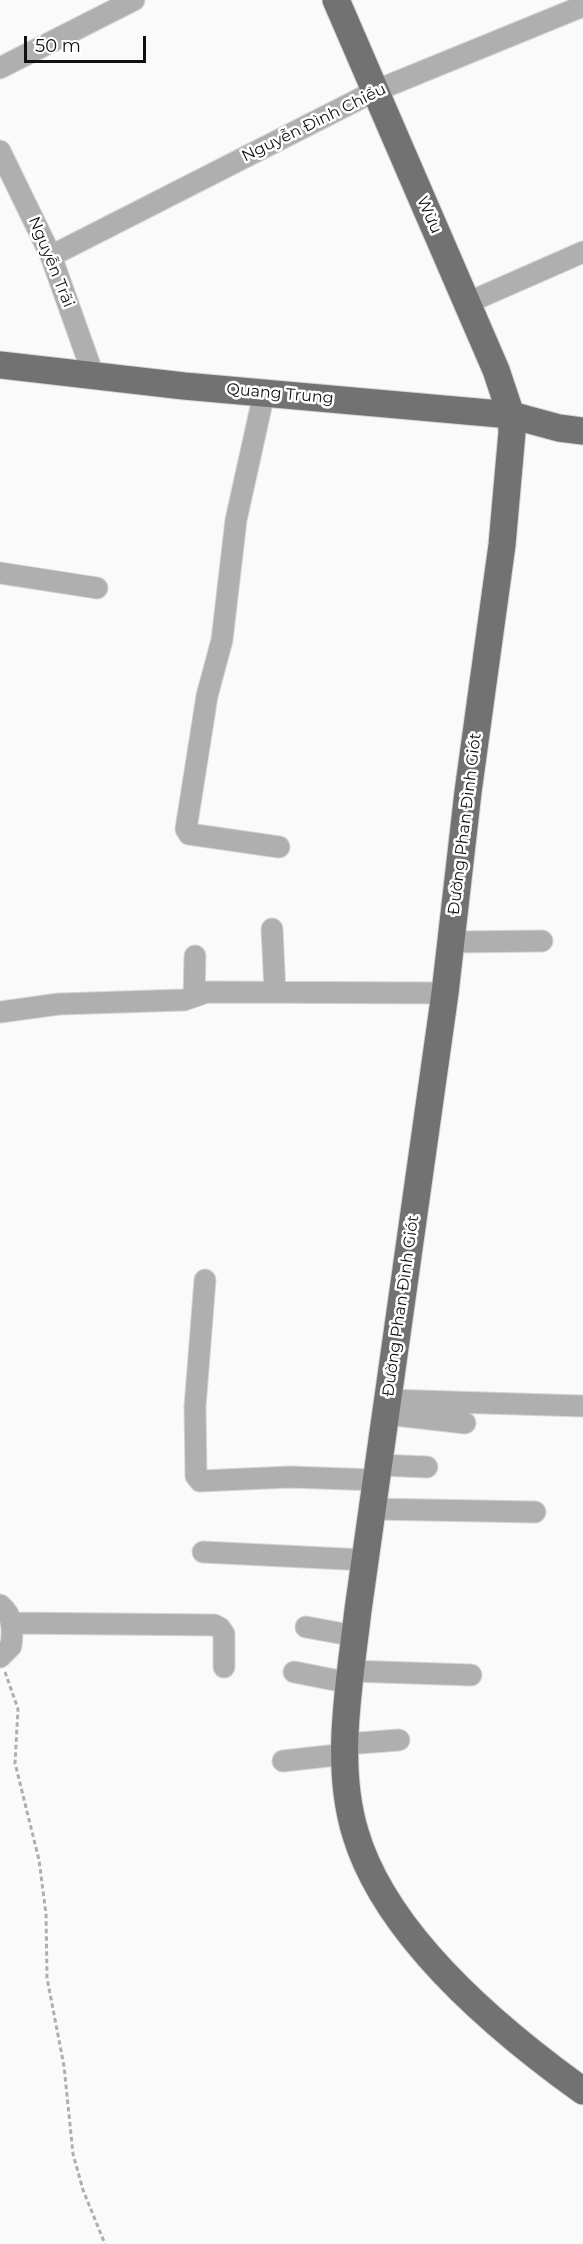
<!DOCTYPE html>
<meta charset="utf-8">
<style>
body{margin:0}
#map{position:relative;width:583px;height:2244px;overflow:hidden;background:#fafafb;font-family:Montserrat,sans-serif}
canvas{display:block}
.scale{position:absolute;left:24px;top:36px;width:122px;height:27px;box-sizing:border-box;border:3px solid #111112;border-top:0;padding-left:8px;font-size:18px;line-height:21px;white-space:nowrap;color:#111112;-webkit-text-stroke:4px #fff;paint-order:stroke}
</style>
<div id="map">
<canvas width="583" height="2244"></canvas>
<div class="scale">50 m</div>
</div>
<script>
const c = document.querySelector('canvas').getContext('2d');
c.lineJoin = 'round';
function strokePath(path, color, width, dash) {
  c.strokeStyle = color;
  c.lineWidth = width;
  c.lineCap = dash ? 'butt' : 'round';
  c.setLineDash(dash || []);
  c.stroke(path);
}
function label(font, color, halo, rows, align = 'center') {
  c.font = font + ' Montserrat,sans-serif';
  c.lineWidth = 5;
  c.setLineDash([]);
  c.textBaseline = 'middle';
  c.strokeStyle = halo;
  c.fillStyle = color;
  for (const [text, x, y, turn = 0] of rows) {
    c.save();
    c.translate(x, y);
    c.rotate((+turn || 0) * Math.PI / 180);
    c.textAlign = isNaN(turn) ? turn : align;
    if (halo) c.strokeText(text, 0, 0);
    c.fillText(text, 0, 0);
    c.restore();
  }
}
const path = new Path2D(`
 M5 1672 18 1709 15 1763 39 1860 46 1914 47 1978 64 2066 73 2154 83 2190 105 2244`);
const minor = new Path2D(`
 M0 68 134 0
 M0 151 51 256 94 377
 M51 256 375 91 583 6
 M467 303 583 252
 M261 407 236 520 222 640 207 696 186 829 189 834 279 847
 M0 573 97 588
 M272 929 275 992
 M451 942 542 941
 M194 996 195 956
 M0 1012 59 1004 184 1000 207 992 445 993
 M205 1280 195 1407 196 1476 200 1481 290 1477 376 1480
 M388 1400 583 1406
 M386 1414 465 1423
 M379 1465 427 1467
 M372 1509 535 1512
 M203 1552 365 1560
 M0 1605C14 1616 13 1630 11 1646L0 1657
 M11 1623 214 1625 220 1628 224 1634V1667
 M306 1627 355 1636
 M351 1671 471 1675
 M294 1672 350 1683
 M346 1744 399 1740
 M283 1761 346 1754`);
const major = new Path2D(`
 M336 0 496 370 511 415 512 432 502 545 468 792 445 993 358 1610C350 1681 334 1762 355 1832 385 1935 498 2030 583 2091
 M0 365 184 386 511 415 559 428 583 431`);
const streetNames = [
 ["Nguyễn Đình Chiểu",314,123,-26],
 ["Wừu",429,215,66],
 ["Nguyễn Trãi",51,262,68],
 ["Quang Trung",280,394,5],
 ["Đường Phan Đình Giót",465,824,-83],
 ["Đường Phan Đình Giót",401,1306,-82]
];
strokePath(minor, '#d5d5d6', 23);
strokePath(major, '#d5d5d6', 29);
strokePath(path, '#aeaeaf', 3, [4.5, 3]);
strokePath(minor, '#b0afaf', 21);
strokePath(major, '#737272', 27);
label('16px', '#111112', '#fff', streetNames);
</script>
